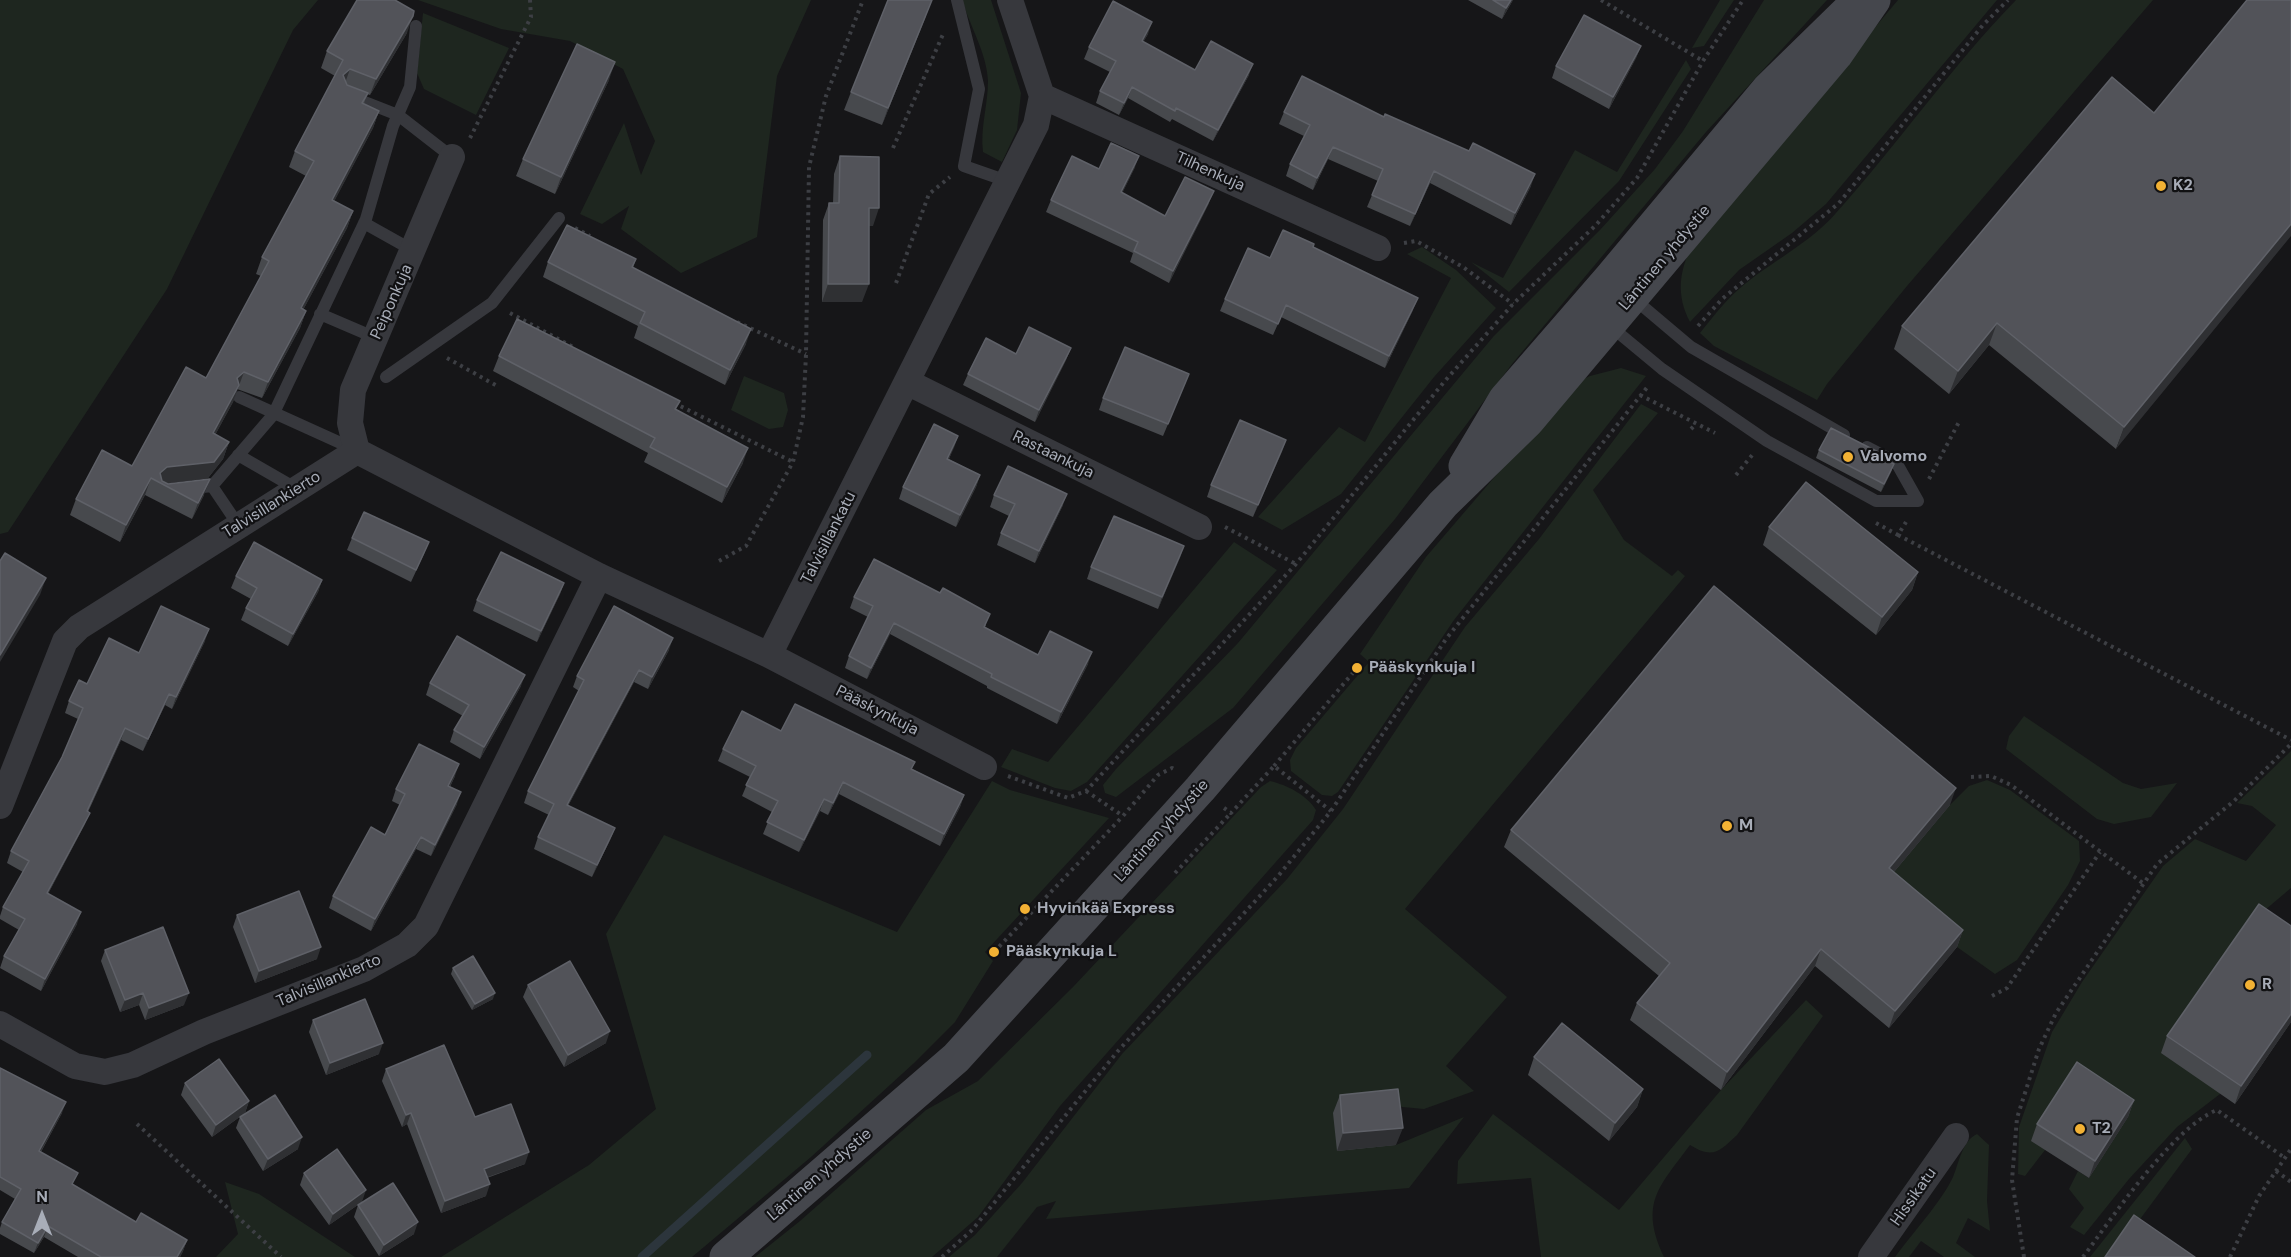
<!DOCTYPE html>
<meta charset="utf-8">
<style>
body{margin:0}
#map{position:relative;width:2291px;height:1257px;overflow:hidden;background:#161618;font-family:"DM Sans",sans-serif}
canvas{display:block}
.north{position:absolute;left:12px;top:1185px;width:60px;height:60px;-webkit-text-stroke:4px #111113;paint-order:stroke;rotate:0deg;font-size:16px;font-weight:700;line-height:24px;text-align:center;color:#a8adb8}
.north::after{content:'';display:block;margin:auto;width:21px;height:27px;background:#a8adb8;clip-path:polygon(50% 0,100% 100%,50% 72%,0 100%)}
</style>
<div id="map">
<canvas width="2291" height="1257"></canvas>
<div class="north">N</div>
</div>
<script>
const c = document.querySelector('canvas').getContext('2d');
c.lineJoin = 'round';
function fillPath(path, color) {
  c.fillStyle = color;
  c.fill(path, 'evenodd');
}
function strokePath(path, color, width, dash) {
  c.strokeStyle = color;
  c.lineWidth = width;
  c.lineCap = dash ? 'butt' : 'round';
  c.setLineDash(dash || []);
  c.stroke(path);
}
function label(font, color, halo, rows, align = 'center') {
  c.font = font + ' "DM Sans",sans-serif';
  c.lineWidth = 4.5;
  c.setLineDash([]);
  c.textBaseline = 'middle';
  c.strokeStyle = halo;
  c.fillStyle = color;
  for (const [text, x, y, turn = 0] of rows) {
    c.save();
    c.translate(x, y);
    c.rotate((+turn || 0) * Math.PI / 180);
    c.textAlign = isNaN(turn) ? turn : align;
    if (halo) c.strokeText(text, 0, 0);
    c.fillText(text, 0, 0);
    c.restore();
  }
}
const green = new Path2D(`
 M0 0H318L293 30 167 289 8 532 0 534Z
 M418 0H811L777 76 757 237 681 273 621 229 629 206 602 224 580 214 624 123 641 175 655 141 623 69 570 41 501 29Z
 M962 0H991L1021 93 1017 130 1002 162 983 152C980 128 988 105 988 81 987 54 970 26 962 0Z
 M1720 0H1734L1704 46 1692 48Z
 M1764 0H1827L1706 132 1512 364 1395 519 1233 708 1116 797 1105 793 1103 785 1116 769 1238 643 1493 337 1600 230 1655 169 1683 131Z
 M1898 0H1997L1826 204 1792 233 1739 270 1690 322C1676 295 1679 272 1692 245Z
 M2016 0H2153L1907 286 1827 384 1817 400 1714 346 1700 333C1712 318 1724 302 1739 289 1770 262 1809 244 1836 213 1898 144 1951 67 2016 0Z
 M423 13 509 48 476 115 424 89 417 73Z
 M1686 60 1691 69 1619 181 1509 292 1471 262 1503 278 1575 150 1617 172Z
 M1422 247 1456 270 1496 308 1434 377 1341 494 1282 530 1258 517 1339 427 1365 442 1451 278 1407 254Z
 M1621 368 1646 376 1454 620 1338 792 1332 796 1322 795 1291 771 1290 760 1296 748 1369 662 1360 654 1426 557 1575 383 1590 376Z
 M744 376 784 393 788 410 783 427 769 429 731 410Z
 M1641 404 1658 413 1593 490 1624 540 1672 576 1678 570 1685 576 1405 909 1507 997 1446 1066 1474 1091 1424 1109 1392 1106 1337 1150 1396 1145 1464 1117 1409 1188 1046 1219 1056 1201 1037 1207 997 1257H949L975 1235 1022 1183 1122 1054 1287 879 1343 809 1465 627 1539 539Z
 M1234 542 1277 570 1087 782 1071 791 1055 788 1001 767 1012 749 1048 762Z
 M2024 716 2123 783 2141 789 2177 783 2151 817 2114 824 2097 819 2006 749 2009 736Z
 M2291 751V888L2252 921 2220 1094 2177 1127 2129 1179 2084 1235 2070 1227 2084 1208 2069 1189 2078 1171 2089 1178 2128 1117 2045 1150 2025 1176 2018 1174 2019 1127 2052 1032 2082 982 2163 866 2195 839 2246 861 2276 825 2252 806 2237 803Z
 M1987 780 2010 790 2079 841 2080 861 2068 885 2017 960 1995 974 1957 947 1883 885 1950 805 1969 786Z
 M992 781 1010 790 1109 818 985 952 993 961 955 1022 914 1063 811 1157 692 1257H441L589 1165 656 1109 606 934 664 835 897 932Z
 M1270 781C1287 785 1307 795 1316 810L1313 820 1060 1106 978 1217 932 1257H755L800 1221 926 1110 978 1081 1073 987 1261 787Z
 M1806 1000 1823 1016 1737 1135C1719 1152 1713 1159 1690 1145 1659 1187 1639 1203 1664 1257H1541L1531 1178 1457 1184 1458 1161 1493 1114 1619 1210 1721 1090Z
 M1977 1134 1989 1145 1987 1201 1990 1231 1968 1218 1956 1243 1975 1257H1944L1921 1241 1909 1257H1895C1911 1235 1942 1201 1953 1177 1959 1163 1962 1141 1977 1134Z
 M2185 1138 2192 1149 2112 1257H2090Z
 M225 1182 259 1194 355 1257H216L238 1234Z`);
const stream = new Path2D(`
 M642 1257 867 1055`);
const path = new Path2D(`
 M1601 0 1703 61
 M470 138 531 17 530 0
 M893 148 944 32
 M575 228 590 236
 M1404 243 1416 241 1463 267 1513 304
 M896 283 929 194 950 177
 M510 313 573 347
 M737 322 806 354
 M1698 326 1722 299 1839 203 1983 25 2008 0
 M447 358 499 387
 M1640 395 1715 433
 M674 403 793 462
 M1691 429 1696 424
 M1736 475 1753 454
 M1929 479 1960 420
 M1876 523 1898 535 1906 522
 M1225 527 1296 564
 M1898 535 2291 740
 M719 561 746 546 793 462 803 417 806 354 809 167 826 96 863 0
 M1274 766 1357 668
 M1008 776 1068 798 1086 791 1296 564 1444 382 1513 304 1596 225 1637 178 1703 61 1743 0
 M1971 777 1991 776 2011 785 2144 884
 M1086 791 1123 816 1158 775 1172 768 1176 770
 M1224 808 1231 813 1274 766 1331 811
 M1175 873 1231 813
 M994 952 1123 816
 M1992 996 2007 988 2100 852
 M137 1124 281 1257
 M2276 1171 2291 1182
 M942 1257 972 1230 1118 1051 1279 875 1331 811 1446 639 1649 385
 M2024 1257 2012 1180 2017 1118 2039 1049 2056 1013 2157 864 2234 801 2291 744
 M2083 1257C2113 1217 2172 1128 2217 1110L2285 1158
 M2230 1257 2259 1196 2291 1149`);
const service = new Path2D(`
 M957 0 979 89 964 166 1007 181
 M352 97 398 115 452 157
 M364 223 414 251
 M1633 298 1691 347 1844 435
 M320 314 376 338
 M1609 325 1662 369 1767 441 1876 501H1918
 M386 377 492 303 559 218
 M239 397 356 450
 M1867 447 1896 462 1918 501
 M238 455 297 489
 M212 486 239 526
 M194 488 212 486 273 415 366 219 393 126 410 87 416 26`);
const minor = new Path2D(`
 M1042 96 1378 248
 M907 382 1199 527
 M357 451 599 576 769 655 984 767
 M357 451 350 423 353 390 452 157
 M769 655 1036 125 1042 96 1010 0
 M0 806 65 641 79 627 357 451
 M0 1024 75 1066 105 1072 133 1065 204 1032 364 969 407 945 426 926 599 576
 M1871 1257 1956 1136`);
const secondary = new Path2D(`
 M1465 466 1505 399 1610 278 1768 89 1852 7
 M726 1257 956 1058 1200 789 1443 504 1528 421 1836 55 1874 0`);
const wall = new Path2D(`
 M1468 0H1513L1502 19Z
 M2291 0 2116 449 1989 345 1949 394 1894 349 1902 326 2154 113Z
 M926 16 882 125 844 110 851 92Z
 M407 33 370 95 367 94 364 104 379 111 373 128 334 201 353 211 347 228 303 310 306 311 300 328 262 398 237 389 233 402 215 435 229 442 223 459 208 478 167 483 204 495 192 519 145 495 120 542 70 515 76 499 132 466 206 378 261 276 256 274 262 257 306 176 289 167 295 151 335 76 321 68 327 51Z
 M1148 34 1143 42 1195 70 1249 75 1213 141 1172 119 1170 122 1128 98 1119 115 1096 103 1100 91 1110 72 1084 59 1089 47Z
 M1641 46 1636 58 1609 109 1552 78 1556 66Z
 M609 80 555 194 516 176 523 159Z
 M1284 112 1384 117 1531 186 1511 225 1430 183 1410 226 1367 207 1378 181 1328 159 1313 190 1286 176 1290 164 1304 136 1279 124Z
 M840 156 873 226H869L862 302H822L823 220 829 203H833L834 174Z
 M1135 167 1122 193 1165 216 1209 203 1169 283 1130 262 1133 253 1046 212 1051 200 1099 169Z
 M1313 247 1413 310 1385 368 1281 317 1273 335 1220 311 1225 299 1270 258Z
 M636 259 633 268 746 344 725 385 634 338 638 326 543 277 548 262Z
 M1071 348 1066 360 1035 422 963 385 968 374 1016 354Z
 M499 356 680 401 676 409 743 463 722 503 644 462 648 453 493 371Z
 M1184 386 1163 436 1099 410 1103 398Z
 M958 436 949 459 980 475 976 487 956 527 899 499 903 487Z
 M1286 440 1253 517 1207 497 1211 485Z
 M1819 450 1879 456 1894 464 1891 472 1881 492 1816 458Z
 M994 495 1063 505 1035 563 997 545 1001 533 1009 516 990 507Z
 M1769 527 1918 572 1912 590 1876 635 1763 545Z
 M352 538 429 542 424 554 411 582 347 550Z
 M1184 546 1158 609 1087 579 1091 567Z
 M236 576 322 580 318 592 288 646 241 620 246 608 251 599 231 588Z
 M564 583 560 594 537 642 473 611 477 600Z
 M854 597 986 625 985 627 1038 655 1088 664 1057 724 987 688V686L890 634 867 679 845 668 849 656 868 617 850 608Z
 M205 641 172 709 165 705 143 751 121 740 88 812 85 824 48 894 77 924 41 991 0 968 4 956 19 930 0 919V916L3 907 23 872 7 863 11 851 62 757 78 719 65 713 69 701 87 684 139 653Z
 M669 650 648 689 634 682 568 806 615 828 610 840 592 877 534 849 538 837 549 815 524 803 528 791 579 691 573 687 577 676Z
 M430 683 521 686 480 759 450 742 454 730 463 716 426 695Z
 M781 731 915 762 912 769 964 795 960 807 940 846 839 794 828 815 820 811 799 852 763 834 772 812 742 796 750 777 718 761 723 749Z
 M455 776 450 787 457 804 431 856 416 849 371 931 329 908 333 896 385 835 400 805 392 801 396 789Z
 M1950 805 1894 872 1963 930 1957 947 1889 1028 1815 966 1721 1090 1630 1020 1637 1003 1659 976 1504 847 1511 830Z
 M237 915 317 959 255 983 233 927Z
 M105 950 184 1005 145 1020 139 1005 120 1012 101 961Z
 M453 968 493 999 472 1010 451 974Z
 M528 985 606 1043 564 1067 523 997Z
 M313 1020 379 1054 326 1075 309 1032Z
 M2291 1022 2235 1104 2161 1053 2167 1036Z
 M1534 1057 1643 1089 1637 1107 1609 1141 1528 1075Z
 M0 1068 62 1113 41 1152 73 1185 136 1222 187 1240 183 1251 180 1257H78L44 1237 34 1253 0 1234V1228L2 1222 15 1199 0 1190Z
 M386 1069 475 1117 525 1164 487 1178 486 1196 441 1213 407 1124 402 1127 382 1081Z
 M185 1083 249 1101 245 1113 212 1137 181 1095Z
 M1340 1095 1396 1145 1337 1151 1333 1113Z
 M2134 1100 2128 1117 2089 1178 2031 1141 2037 1124Z
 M240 1117 298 1149 263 1171 236 1128Z
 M304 1173 362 1202 329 1225 300 1185Z
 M358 1205 414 1234 379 1256 354 1217Z`);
const shadedWall = new Path2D(`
 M932 0 926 16 882 125 888 108Z
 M1511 0H1513L1502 19 1506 8Z
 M413 16 407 33 370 95 376 79Z
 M1152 22 1148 34 1137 53 1142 41Z
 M1641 46 1636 58 1609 109 1613 97Z
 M615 62 609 80 555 194 561 177Z
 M1253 64 1249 75 1213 141 1218 130Z
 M350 69 344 86 343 75Z
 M1132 87 1128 98 1119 115 1124 103Z
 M379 111 373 128 326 217 332 200Z
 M1333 147 1328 159 1313 190 1317 178Z
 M1139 156 1135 167 1117 204 1121 192Z
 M1434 171 1430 183 1410 226 1415 214Z
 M1535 174 1531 186 1511 225 1515 213Z
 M1214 191 1209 203 1169 283 1173 271Z
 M869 208H879L873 226H863Z
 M353 211 347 228 295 325 301 308Z
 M2291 224V236L2116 449 2124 427Z
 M828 284H869L862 302H822Z
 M1418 298 1413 310 1385 368 1389 356Z
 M306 311 300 328 262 398 268 382Z
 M1997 323 1989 345 1949 394 1958 371Z
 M751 329 746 344 725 385 730 370Z
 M1071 348 1066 360 1035 422 1039 410Z
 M244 372 233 402 207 450 213 433 237 378Z
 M958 436 954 448 943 471 947 459Z
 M1286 440 1282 452 1253 517 1258 505Z
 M229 442 223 459 208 478 161 484 160 473 167 467Z
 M748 448 743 463 722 503 727 487Z
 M1894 464 1891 472 1881 492 1884 484Z
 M980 475 976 487 956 527 960 515Z
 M151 478 145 495 120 542 126 525Z
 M210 479 204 495 192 519 198 503Z
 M1067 494 1063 505 1035 563 1039 551Z
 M1184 546 1180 558 1158 609 1162 597Z
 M1918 572 1912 590 1876 635 1882 617Z
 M46 578 40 595 0 662V655Z
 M322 580 318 592 288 646 293 634Z
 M564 583 560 594 537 642 541 631Z
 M894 623 890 634 867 679 871 668Z
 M209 629 205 641 172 709 176 697Z
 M673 638 669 650 648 689 652 677Z
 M1092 652 1088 664 1057 724 1061 712Z
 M639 670 634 682 562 817 567 805Z
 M525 675 521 686 480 759 484 747Z
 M169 694 165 705 143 751 148 739Z
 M125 728 121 740 82 823 87 811Z
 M459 764 455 776 444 798 448 786Z
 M843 782 839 794 828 815 833 803Z
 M1956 788 1950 805 1883 885 1889 868Z
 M461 792 457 804 431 856 435 845Z
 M964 795 960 807 940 846 944 834Z
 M824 799 820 811 799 852 804 840Z
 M90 813 85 824 42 905 47 893Z
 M615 828 610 840 592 877 597 865Z
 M421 837 416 849 371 931 375 919Z
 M81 912 77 924 41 991 45 979Z
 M1963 930 1957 947 1889 1028 1895 1011Z
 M321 947 317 959 255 983 259 971Z
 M1821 949 1815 966 1721 1090 1727 1072Z
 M143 993 139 1005 120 1012 125 1000Z
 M189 993 184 1005 145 1020 149 1008Z
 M495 993 493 999 472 1010 475 1004Z
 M2291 1014V1022L2235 1104 2241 1086Z
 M610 1031 606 1043 564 1067 568 1055Z
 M383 1043 379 1054 326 1075 330 1063Z
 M1643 1089 1637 1107 1609 1141 1615 1123Z
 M2134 1100 2128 1117 2089 1178 2095 1161Z
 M249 1101 245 1113 212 1137 216 1125Z
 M66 1102 62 1113 35 1162 39 1151Z
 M411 1113 407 1124 402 1127 406 1115Z
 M1403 1128 1396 1145 1337 1151 1343 1133Z
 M302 1137 298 1149 263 1171 268 1159Z
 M529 1152 525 1164 479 1180 484 1169Z
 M490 1184 486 1196 441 1213 445 1201Z
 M366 1190 362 1202 329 1225 333 1214Z
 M418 1222 414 1234 379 1256 384 1245Z
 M48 1226 44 1237 34 1253 38 1243Z
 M187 1240 183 1251 180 1257H177Z`);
const building = new Path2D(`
 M357 0H395L414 11 413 16 376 79 350 69 343 75 347 85 368 93 362 103 379 111 332 200 353 211 301 308 306 311 268 382 244 372 237 378 239 385 213 433 229 442 214 462 167 467 160 473 162 481 168 484 210 479 198 503 151 478 126 525 76 499 102 450 132 466 186 367 206 378 269 261 262 257 314 161 295 151 343 60 327 51Z
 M888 0H932L888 108 851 92Z
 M1493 0H1511L1506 8Z
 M2247 0H2291V224L2124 427 1997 323 1958 371 1902 326 2112 77 2154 113Z
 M1113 1 1152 22 1142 41 1195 70 1211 41 1253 64 1218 130 1176 108 1175 111 1132 87 1124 103 1100 91 1116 61 1089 47Z
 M1584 15 1641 46 1613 97 1556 66Z
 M577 44 615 62 561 177 523 159Z
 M1302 76 1384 117 1385 114 1469 151 1473 143 1535 174 1515 213 1434 171 1415 214 1372 195 1383 169 1333 147 1317 178 1290 164 1310 125 1284 112Z
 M1111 143 1139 156 1121 192 1165 216 1185 177 1214 191 1173 271 1134 251 1138 242 1051 200 1072 156 1099 169Z
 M840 156 879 157V208H869V284H828L829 203H839Z
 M567 225 636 259 632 267 751 329 730 370 640 323 645 312 548 262Z
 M1283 230 1314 244 1313 247 1418 298 1389 356 1286 305 1278 324 1225 299 1248 248 1270 258Z
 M517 319 680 401 675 409 748 448 727 487 650 447 655 438 499 356Z
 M1029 327 1071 348 1039 410 968 374 986 338 1016 354Z
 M1125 347 1189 374 1168 424 1103 398Z
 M1240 420 1286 440 1258 505 1211 485Z
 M934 424 958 436 947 459 980 475 960 515 903 487Z
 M1831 428 1880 453 1878 456 1894 464 1884 484 1819 450Z
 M1008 466 1067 494 1039 551 1001 533 1015 504 994 495Z
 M1806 482 1918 572 1882 617 1769 527Z
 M364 512 429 542 416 570 352 538Z
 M1114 516 1184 546 1162 597 1091 567Z
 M254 542 322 580 293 634 246 608 257 588 236 576Z
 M501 552 564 583 541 631 477 600Z
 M5 553 46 578 0 655V561Z
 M874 559 940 593 943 588 990 614 984 627 1038 655 1050 631 1092 652 1061 712 991 677 992 674 894 623 871 668 849 656 873 606 854 597Z
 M1714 586 1956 788 1889 868 1963 930 1895 1011 1821 949 1727 1072 1637 1003 1670 963 1511 830Z
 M161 606 209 629 176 697 169 694 148 739 125 728 87 811 90 813 47 893 81 912 45 979 4 956 25 919 3 907 29 861 11 851 62 757 83 708 69 701 79 680 87 684 109 638 139 653Z
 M614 606 673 638 652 677 639 670 567 805 615 828 597 865 538 837 554 804 528 791 584 680 577 676Z
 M457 636 525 675 484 747 454 730 469 705 430 683Z
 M795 704 915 762 911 769 964 795 944 834 843 782 833 803 824 799 804 840 767 822 778 801 746 785 756 766 723 749 742 711 781 731Z
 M419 744 459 764 448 786 461 792 435 845 421 837 375 919 333 896 371 827 385 835 405 794 396 789Z
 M299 891 321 947 259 971 237 915Z
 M2259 904 2291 926V1014L2241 1086 2167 1036Z
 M163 927 189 993 149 1008 143 993 125 1000 105 950Z
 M473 956 495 993 475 1004 453 968Z
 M570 961 610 1031 568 1055 528 985Z
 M365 999 383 1043 330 1063 313 1020Z
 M1562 1023 1643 1089 1615 1123 1534 1057Z
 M444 1045 475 1117 511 1104 529 1152 484 1169 490 1184 445 1201 411 1113 406 1115 386 1069Z
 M219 1059 249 1101 216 1125 185 1083Z
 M2077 1062 2134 1100 2095 1161 2037 1124Z
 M0 1068 66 1102 39 1151 78 1173 72 1184 136 1222 141 1213 187 1240 177 1257H101L48 1226 38 1243 2 1222 21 1189 0 1177Z
 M1398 1089 1403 1128 1343 1133 1340 1095Z
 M275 1095 302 1137 268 1159 240 1117Z
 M337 1149 366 1190 333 1214 304 1173Z
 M393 1183 418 1222 384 1245 358 1205Z
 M2134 1215 2195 1257H2105Z`);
const markers = [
 [2161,186,6,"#f2b134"],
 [1848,457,6,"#f2b134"],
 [1357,668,6,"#f2b134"],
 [1727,826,6,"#f2b134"],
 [1025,909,6,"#f2b134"],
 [994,952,6,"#f2b134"],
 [2250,985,6,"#f2b134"],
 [2080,1129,6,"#f2b134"]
];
const streetNames = [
 ["Tilhenkuja",1210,172,24],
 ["Läntinen yhdystie",1665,258,-50],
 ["Peiponkuja",392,302,-66],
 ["Rastaankuja",1053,455,26],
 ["Talvisillankierto",272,505,-32],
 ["Talvisillankatu",829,538,-63],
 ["Pääskynkuja",877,711,27],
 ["Läntinen yhdystie",1162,831,-48],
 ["Talvisillankierto",329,981,-23],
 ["Läntinen yhdystie",820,1175,-41],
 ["Hissikatu",1914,1197,-55]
];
const poiNames = [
 ["K2",2173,186],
 ["Valvomo",1860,457],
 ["Pääskynkuja I",1369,668],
 ["M",1739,826],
 ["Hyvinkää Express",1037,909],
 ["Pääskynkuja L",1006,952],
 ["R",2262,985],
 ["T2",2092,1129]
];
fillPath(green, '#1e261f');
strokePath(stream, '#2c353c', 9);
strokePath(path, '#3d3f44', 4, [3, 4.5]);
strokePath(service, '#37383d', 12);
strokePath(minor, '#37383d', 26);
strokePath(secondary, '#45474d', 33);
fillPath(wall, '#47494d');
fillPath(shadedWall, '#2f3033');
fillPath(building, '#525359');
strokePath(building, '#5f6168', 1.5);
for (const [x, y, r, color] of markers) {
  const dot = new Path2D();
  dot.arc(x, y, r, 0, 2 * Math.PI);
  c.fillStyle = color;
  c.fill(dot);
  strokePath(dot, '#111113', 2);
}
label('16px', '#a8adb8', '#111113', streetNames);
label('bold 16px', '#a8adb8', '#111113', poiNames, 'left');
</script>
